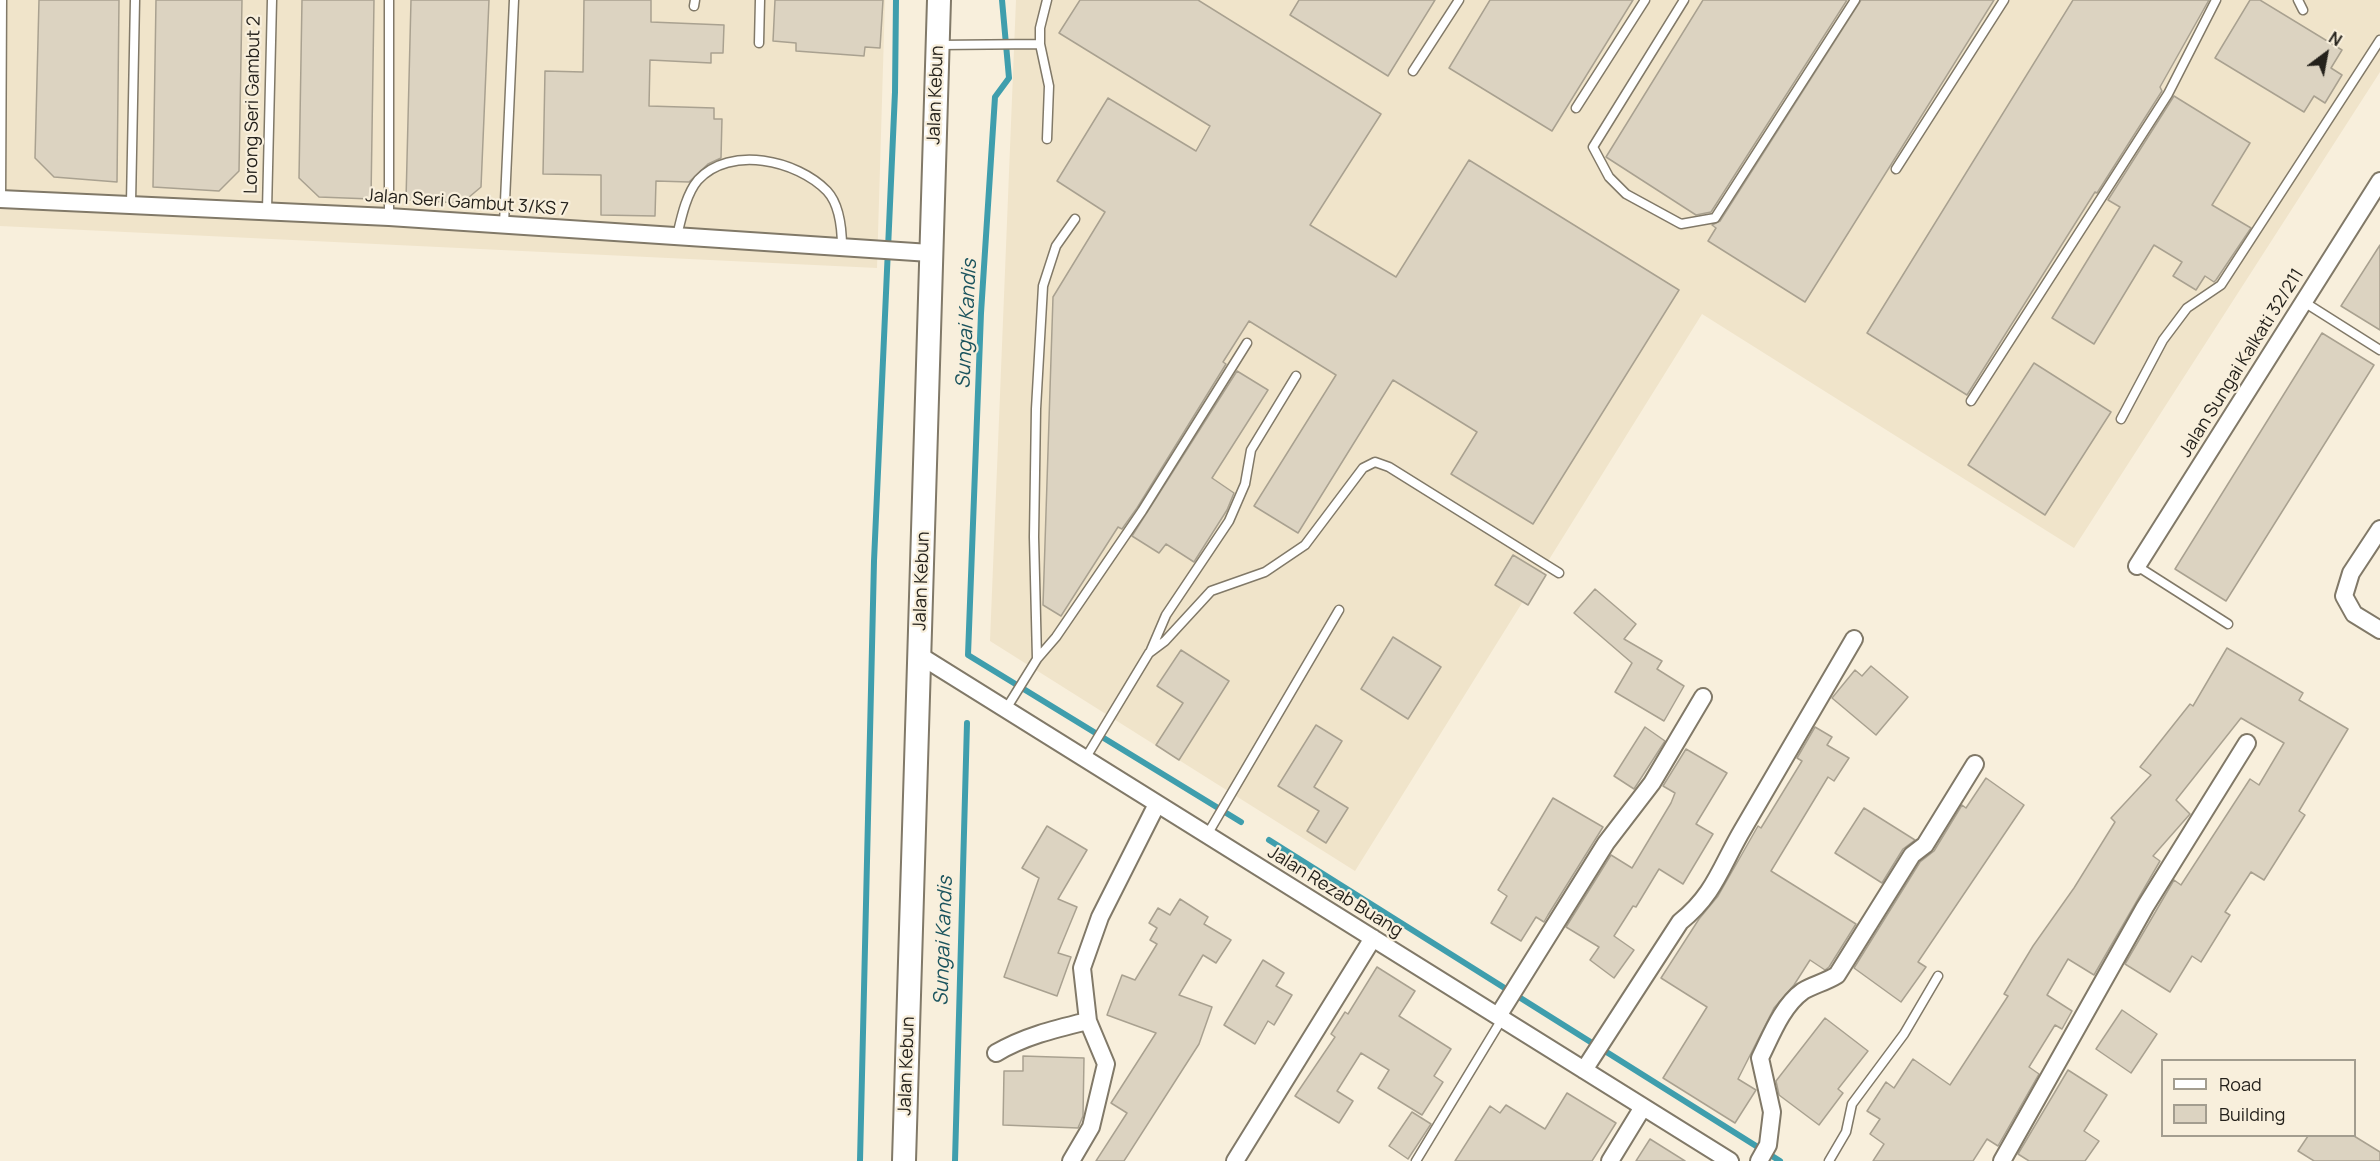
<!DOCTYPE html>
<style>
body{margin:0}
#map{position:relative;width:2380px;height:1161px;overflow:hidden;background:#f8efdc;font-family:Manrope,sans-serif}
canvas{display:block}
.legend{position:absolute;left:2161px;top:1059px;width:195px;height:78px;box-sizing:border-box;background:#f8efdc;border:2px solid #a39d8f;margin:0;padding:8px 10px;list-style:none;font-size:18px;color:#24211b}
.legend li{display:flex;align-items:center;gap:12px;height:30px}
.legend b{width:30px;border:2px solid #a39d8f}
.north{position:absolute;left:2296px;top:24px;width:60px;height:60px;-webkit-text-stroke:4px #f8efdc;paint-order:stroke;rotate:32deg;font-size:16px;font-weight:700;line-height:24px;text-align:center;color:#24211b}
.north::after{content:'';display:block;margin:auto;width:21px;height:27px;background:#24211b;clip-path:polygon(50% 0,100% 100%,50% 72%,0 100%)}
</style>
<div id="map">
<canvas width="2380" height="1161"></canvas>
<ul class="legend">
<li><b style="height:8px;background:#fff"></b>Road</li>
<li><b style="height:16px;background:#dcd3c1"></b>Building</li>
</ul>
<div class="north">N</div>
</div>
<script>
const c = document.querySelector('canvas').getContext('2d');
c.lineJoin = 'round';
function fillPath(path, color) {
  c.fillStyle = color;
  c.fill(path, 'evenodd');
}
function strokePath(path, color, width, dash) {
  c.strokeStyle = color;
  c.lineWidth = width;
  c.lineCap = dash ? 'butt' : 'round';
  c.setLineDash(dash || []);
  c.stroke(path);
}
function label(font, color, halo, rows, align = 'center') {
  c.font = font + ' Manrope,sans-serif';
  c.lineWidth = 4.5;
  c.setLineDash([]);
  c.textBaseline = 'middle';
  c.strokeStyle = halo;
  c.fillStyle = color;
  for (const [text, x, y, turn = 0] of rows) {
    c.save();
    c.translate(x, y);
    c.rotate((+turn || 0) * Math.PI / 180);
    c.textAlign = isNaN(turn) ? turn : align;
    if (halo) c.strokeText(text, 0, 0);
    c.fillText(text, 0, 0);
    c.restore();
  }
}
const built = new Path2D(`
 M0 0H885L877 268 0 226Z
 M1016 0H2380V72L2074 548 1702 314 1355 871 990 641Z`);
const stream = new Path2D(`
 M1002 0 1009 78 995 97 981 313 968 655 1241 822
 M1269 840 1780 1161
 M860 1161 874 561 895 92 896 0
 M955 1161 967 723`);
const building = new Path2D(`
 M39 0H119L117 182 54 177 35 158Z
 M156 0H242L239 171 219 191 153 187Z
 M302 0H374L371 199 319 197 299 178Z
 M411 0H489L481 187 462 203 406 200Z
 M584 0H651V22L724 25 723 53H711V63L650 60 649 106 714 108V119H722L721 158 708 164 689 182 656 181 655 216 601 215V175L543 174 545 71 583 72Z
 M775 0H883L880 48 865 47 864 56 796 51V43L773 41Z
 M1080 0H1198L1381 114 1310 225 1396 277 1469 160 1679 290 1533 524 1451 474 1477 432 1393 380 1298 533 1254 506 1336 375 1249 321 1223 362 1226 364 1137 508 1122 529 1118 527 1061 616 1043 605 1053 297 1105 212 1057 181 1108 98 1196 151 1210 126 1059 33Z
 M1299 0H1435L1388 76 1290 15Z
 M1490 0H1633L1552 131 1449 68Z
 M1703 0H1847L1711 212 1696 215 1606 157Z
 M1861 0H1994L1805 302 1708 241 1716 228 1712 225 1720 221Z
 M2073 0H2209L2160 87 2162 91 2097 193 2095 192 1967 395 1867 333Z
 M2250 0H2260L2342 50 2331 68 2342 75 2325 103 2314 96 2304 112 2215 58Z
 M2174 96 2250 143 2212 205 2251 228 2216 280 2214 282 2205 276 2196 290 2173 276 2182 262 2154 245 2094 344 2052 318 2120 207 2108 200Z
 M2380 245V330L2341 306Z
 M2322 333 2374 365 2226 601 2175 569Z
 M2034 363 2111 412 2045 515 1968 465Z
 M1237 371 1268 390 1212 478 1234 493 1227 510 1194 562 1166 544 1159 553 1132 536Z
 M1513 555 1546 575 1528 605 1495 585Z
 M1595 589 1636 624 1624 639 1662 661 1657 669 1684 686 1664 721 1615 692 1632 663 1574 613Z
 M1393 637 1441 667 1408 719 1361 689Z
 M2227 648 2303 693 2299 700 2348 729 2299 811 2305 815 2264 880 2251 872 2225 912 2230 915 2201 962 2192 956 2170 992 2125 964 2174 880 2181 885 2250 779 2259 785 2284 743 2241 718 2176 800 2190 814 2153 856 2160 861 2094 975 2068 959 2047 995 2072 1011 2062 1029 2055 1025 2029 1067 2039 1074 1998 1146 1987 1139 1973 1161H1873L1884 1144 1870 1134 1880 1119 1867 1111 1886 1082 1894 1088 1913 1059 1950 1085 2008 996 2004 994 2033 946 2074 888 2115 822 2111 818 2151 775 2140 767 2190 704 2193 706Z
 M1181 650 1229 681 1179 760 1156 745 1183 703 1157 686Z
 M1871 666 1908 697 1876 735 1832 698 1855 670 1862 676Z
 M1316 725 1342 741 1314 787 1348 808 1326 843 1307 831 1319 811 1278 786Z
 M1645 727 1665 741 1634 789 1614 776Z
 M1815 727 1832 737 1827 745 1849 758 1834 781 1828 777 1771 871 1856 924 1829 967 1825 970 1810 960 1794 985 1774 1008 1738 1079 1756 1090 1735 1123 1663 1078 1707 1007 1661 978 1699 919 1718 896 1758 826 1761 828 1802 761 1797 758Z
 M1686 749 1727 773 1696 824 1713 834 1683 884 1659 869 1636 907 1633 906 1614 936 1634 950 1614 978 1590 960 1599 947 1566 927 1611 855 1632 868 1671 803 1675 793 1663 786Z
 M1986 778 2024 805 1918 962 1926 967 1901 1002 1854 968 1920 862 1934 851 1962 805 1966 808Z
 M1553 798 1603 827 1548 915 1544 922 1536 917 1521 941 1491 923 1507 896 1498 890Z
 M1864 808 1915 840 1903 849 1882 883 1835 853Z
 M1047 826 1087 850 1058 899 1077 907 1058 953 1071 957 1057 996 1004 977 1039 878 1022 868Z
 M1180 899 1208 917 1204 924 1231 940 1216 963 1203 955 1179 995 1212 1007 1199 1044 1124 1161H1096L1127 1113 1111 1103 1156 1033 1107 1015 1122 975 1135 980 1157 944 1150 940 1157 928 1149 923 1158 908 1170 915Z
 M1263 960 1284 973 1276 986 1292 995 1274 1025 1268 1021 1255 1044 1224 1025Z
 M1377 967 1415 991 1399 1016 1451 1049 1434 1076 1443 1082 1422 1115 1378 1088 1389 1070 1361 1053 1337 1091 1353 1101 1339 1123 1295 1096 1335 1037 1331 1034 1345 1012 1348 1014Z
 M2122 1010 2157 1034 2131 1073 2096 1049Z
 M1825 1018 1868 1051 1838 1089 1843 1093 1819 1125 1779 1095 1776 1081Z
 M1023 1056 1084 1058 1083 1116 1078 1128 1003 1125 1004 1071H1023Z
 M2068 1070 2107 1095 2084 1131 2099 1141 2085 1161H2029L2018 1154Z
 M1567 1093 1616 1123 1592 1161H1455L1490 1106 1500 1113 1506 1105 1545 1129Z
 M1412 1112 1431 1124 1408 1159 1389 1146Z
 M2308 1136H2354L2380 1152V1161H2314L2298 1151Z
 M1650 1139 1685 1161H1636Z`);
const lane = new Path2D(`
 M389 0V217
 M1684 0 1593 147 1609 177 1626 194 1681 224 1715 218 1855 0
 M2298 0 2303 10
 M694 6 695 0
 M759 43 760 0
 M1040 44V28L1047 0
 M938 45 1040 44 1049 86 1047 139
 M1413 71 1459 0
 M1576 108 1645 0
 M1896 169 2004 0
 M1 200 2 0
 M131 203 135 0
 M267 210 272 0
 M504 224 514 0
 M677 236C681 219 686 194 698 180 730 145 797 160 827 191 840 205 842 230 842 248
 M2304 302 2380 350
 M1971 401 2168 94 2216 0
 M2121 419 2163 340 2187 308 2221 285 2380 40
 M2137 566 2228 624
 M1151 650 1166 615 1229 521 1245 484 1251 450 1296 376
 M1037 659 1056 637 1142 511 1247 343
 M1006 709 1037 659 1034 537 1036 409 1043 286 1056 246 1075 219
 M1085 759 1149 653 1165 641 1211 591 1265 572 1305 545 1363 468 1375 462 1389 467 1559 573
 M1207 835 1339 610
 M1416 1161 1502 1019
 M1829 1161 1846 1132 1852 1104 1904 1034 1938 976`);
const street = new Path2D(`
 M0 199 389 217 930 253
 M2380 529 2351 573 2344 596 2354 614 2380 630
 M2137 566 2380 181
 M919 655 1730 1161
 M1498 1016 1606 843 1652 783 1703 697
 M996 1053C1025 1036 1055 1029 1088 1021
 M1584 1070 1680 922C1715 894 1721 866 1743 829 1780 765 1817 702 1854 639
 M1071 1161 1091 1127 1106 1064 1088 1021 1082 968 1100 917 1157 804
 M1235 1161 1373 938
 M1610 1161 1643 1107
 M1759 1161 1768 1145 1772 1112 1760 1058C1771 1036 1782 1006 1803 991 1813 985 1826 982 1837 975L1912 855 1925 845 1975 764
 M2002 1161 2145 907 2247 743`);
const secondary = new Path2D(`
 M904 1161 939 0`);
const streetNames = [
 ["Jalan Kebun",936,95,-88],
 ["Lorong Seri Gambut 2",253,105,-89],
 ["Jalan Seri Gambut 3/KS 7",467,203,4],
 ["Jalan Sungai Kalkati 32/211",2242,363,-58],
 ["Jalan Kebun",922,581,-88],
 ["Jalan Rezab Buang",1335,892,32],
 ["Jalan Kebun",907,1066,-88]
];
const waterNames = [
 ["Sungai Kandis",967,324,-87],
 ["Sungai Kandis",944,941,-88]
];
fillPath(built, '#f0e4ca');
strokePath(stream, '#3f9ead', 6);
fillPath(building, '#dcd3c1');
strokePath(building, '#a9a190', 1.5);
strokePath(lane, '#817968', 11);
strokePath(street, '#817968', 20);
strokePath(secondary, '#817968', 26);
strokePath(lane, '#fff', 8);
strokePath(street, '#fff', 16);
strokePath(secondary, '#fff', 22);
label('18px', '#24211b', '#f8efdc', streetNames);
label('italic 20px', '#1b545e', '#f8efdc', waterNames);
</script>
